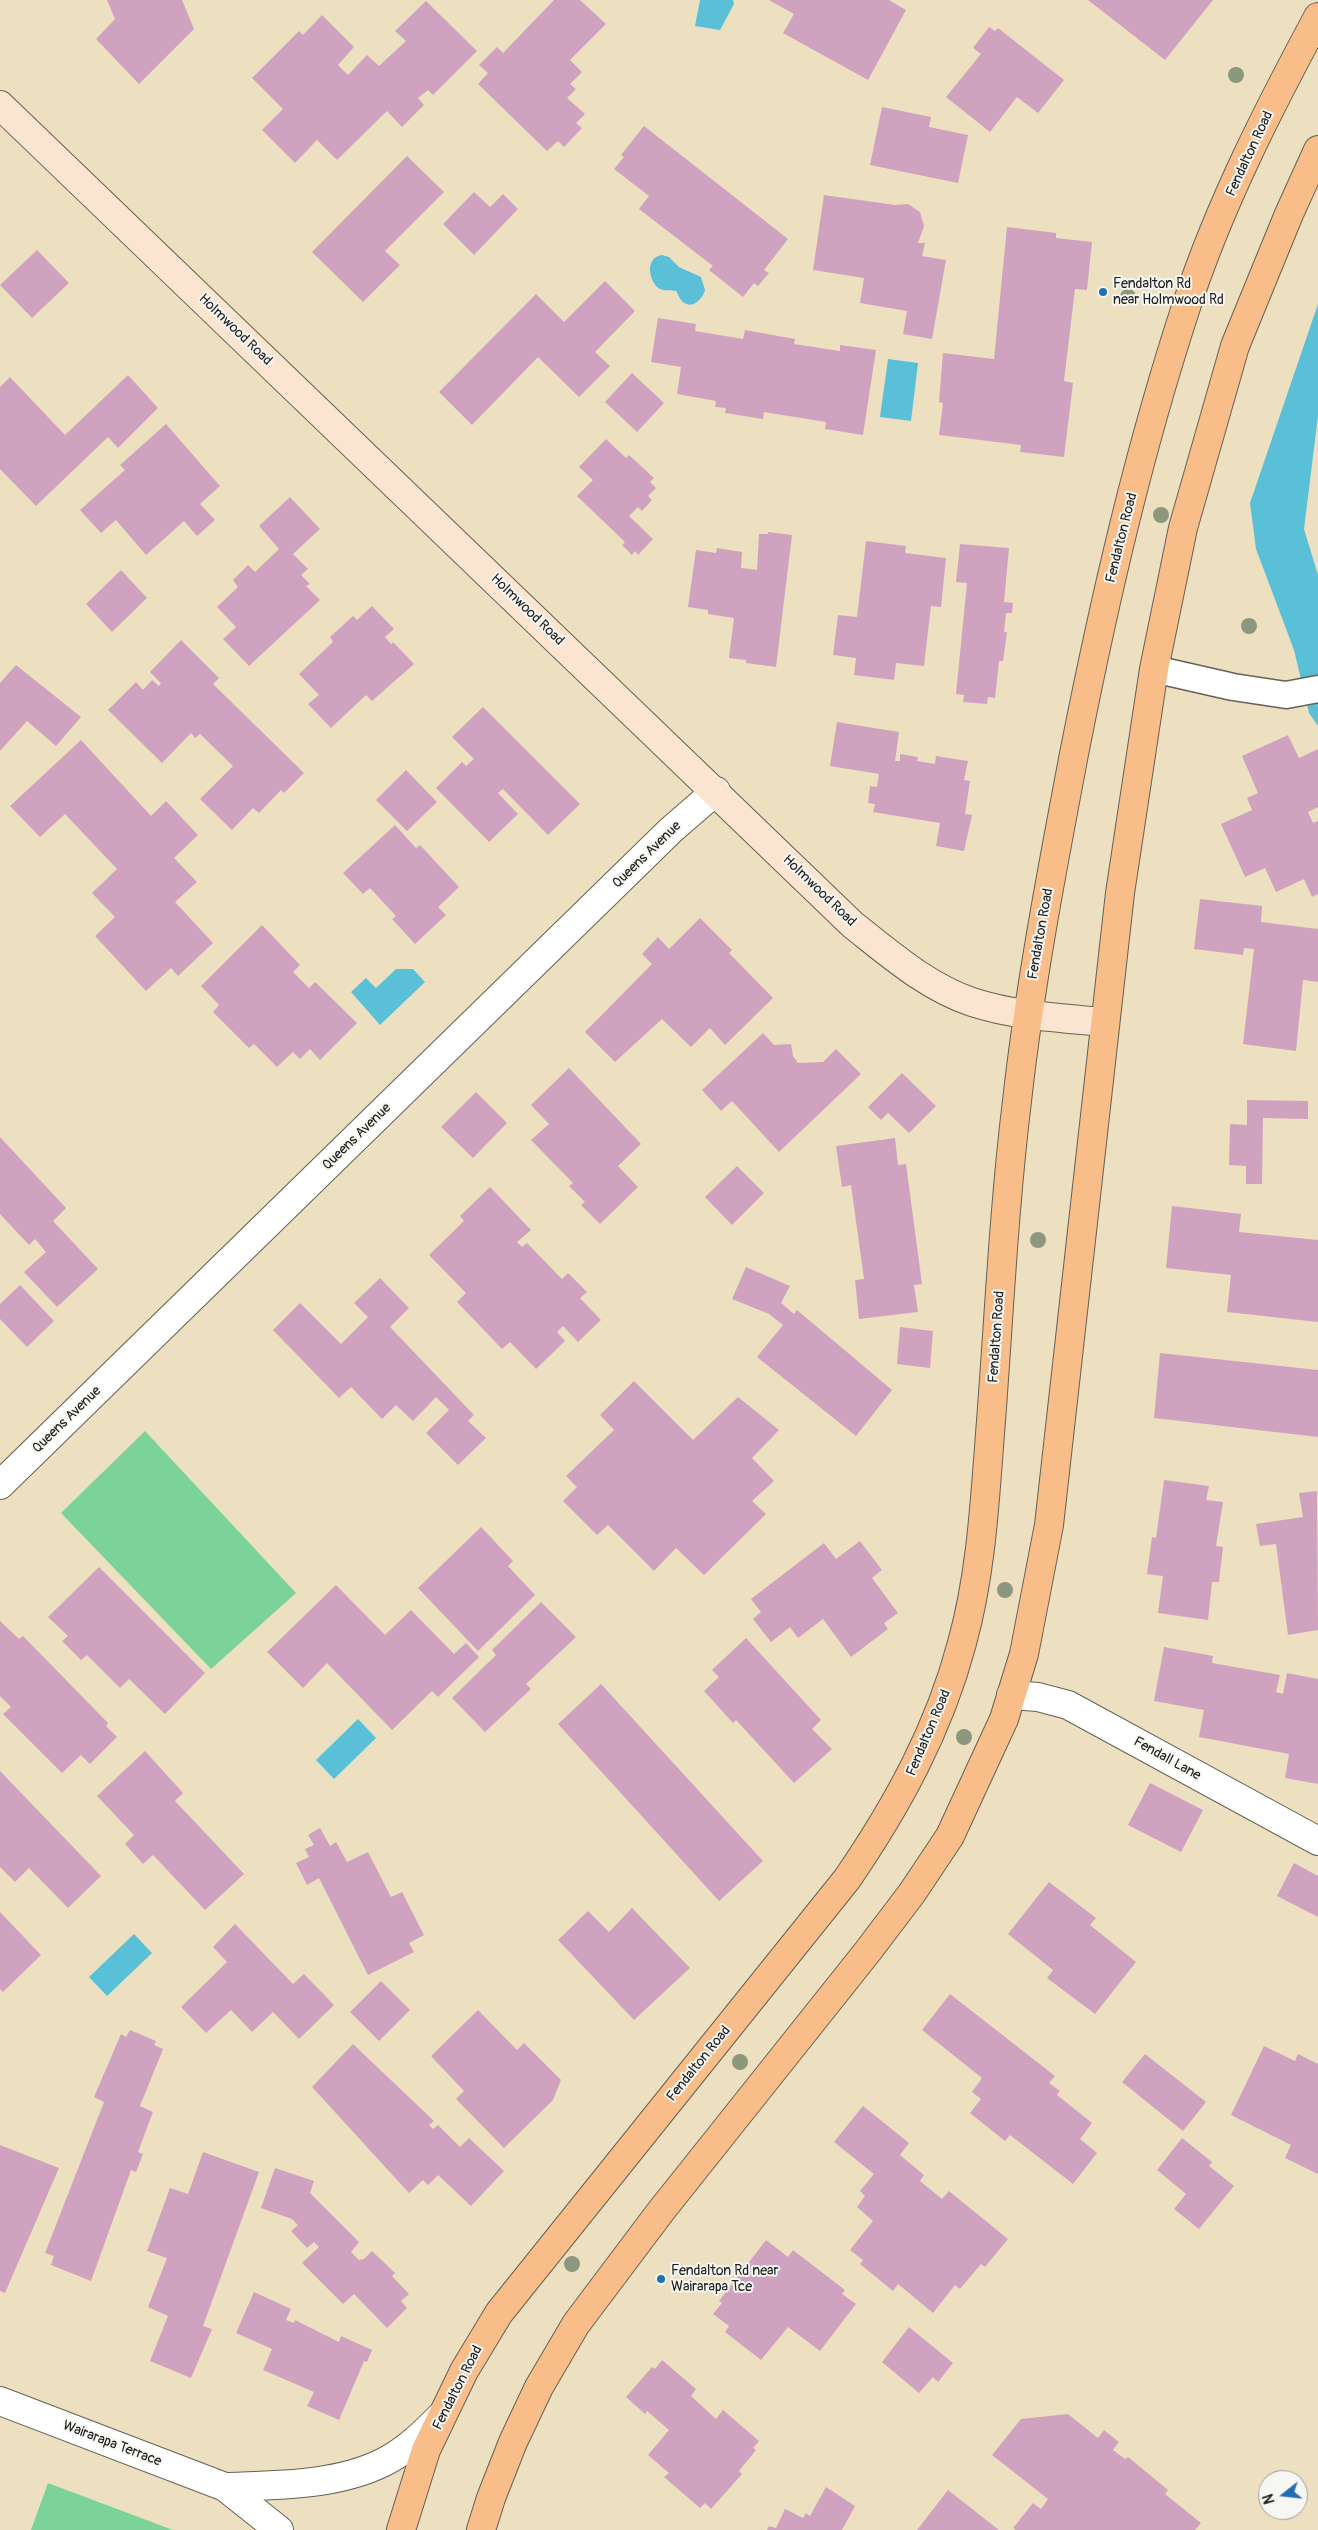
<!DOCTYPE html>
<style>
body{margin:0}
#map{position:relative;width:1318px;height:2530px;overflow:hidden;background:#ede0c0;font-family:Pangolin,sans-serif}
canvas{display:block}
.north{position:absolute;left:1258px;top:2470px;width:50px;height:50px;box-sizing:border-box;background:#f6f6f2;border:1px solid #9f9f9c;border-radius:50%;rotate:254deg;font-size:14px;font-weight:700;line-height:20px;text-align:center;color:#1c1c1c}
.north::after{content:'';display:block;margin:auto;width:18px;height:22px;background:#1f6fb2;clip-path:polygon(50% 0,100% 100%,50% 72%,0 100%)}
</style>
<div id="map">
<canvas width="1318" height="2530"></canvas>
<div class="north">N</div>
</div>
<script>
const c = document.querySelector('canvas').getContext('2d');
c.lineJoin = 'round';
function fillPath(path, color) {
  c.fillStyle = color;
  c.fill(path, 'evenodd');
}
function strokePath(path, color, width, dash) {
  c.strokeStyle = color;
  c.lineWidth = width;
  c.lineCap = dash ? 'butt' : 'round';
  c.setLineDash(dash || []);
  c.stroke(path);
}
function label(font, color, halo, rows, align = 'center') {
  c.font = font + ' Pangolin,sans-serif';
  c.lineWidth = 4;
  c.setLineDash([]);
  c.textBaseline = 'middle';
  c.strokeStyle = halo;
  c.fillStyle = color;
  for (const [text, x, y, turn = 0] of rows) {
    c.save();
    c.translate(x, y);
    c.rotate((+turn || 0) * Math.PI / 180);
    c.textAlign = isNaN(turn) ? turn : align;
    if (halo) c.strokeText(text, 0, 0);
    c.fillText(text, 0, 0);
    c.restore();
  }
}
const green = new Path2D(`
 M145 1431 296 1593 211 1669 61 1513Z
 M48 2483 173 2530H31Z`);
const water = new Path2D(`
 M700 0H733L734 4 720 30 695 26Z
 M662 255 669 257 679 267 701 277 705 290C703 298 693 310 683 302 680 300 678 294 676 291 671 290 664 291 660 289 650 284 643 258 662 255Z
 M1318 304V416L1304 529 1318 575V726L1309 713 1294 650 1256 549 1250 503Z
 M888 359 918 363 911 421 880 417Z
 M396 969H413L425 982 380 1025 351 992 366 978 376 988Z
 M358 1719 376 1738 334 1779 316 1760Z
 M134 1934 152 1953 107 1996 89 1977Z`);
const building = new Path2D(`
 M107 0H182L194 29 139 84 96 39 115 19Z
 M554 0H580L606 24 570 60 582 72 570 84 576 89 567 98 585 114 576 123 582 128 564 147 558 141 547 151 478 84 488 73 479 65 497 47 503 53Z
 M769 0H889L906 10 868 80 783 33 794 14Z
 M1088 0H1213L1165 60Z
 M426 1 477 51 433 95 428 90 418 98 424 105 402 127 387 111 337 160 317 140 295 163 262 130 283 109 252 78 299 31 303 35 322 15 354 47 338 65 348 75 367 55 379 66 406 41 395 31Z
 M989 27 995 31 998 28 1064 80 1038 113 1017 97 990 132 946 97 981 54 973 48Z
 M882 107 931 117 929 127 968 135 958 183 870 165Z
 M644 126 788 239 764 270 769 273 758 286 754 283 743 297 709 270 713 266 639 209 649 196 614 169 624 157 621 155Z
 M407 156 444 192 385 251 400 265 363 302 312 252Z
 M474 192 490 207 503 194 518 209 474 255 443 224Z
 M824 195 895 205 908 204 920 212 924 226 918 243H925L922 256 946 260 932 339 903 334 907 311 860 303 864 278 813 270Z
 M1007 227 1056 233V238L1092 242 1087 290 1075 289 1064 381 1073 383 1064 457 1020 452 1021 445 939 435 943 403 939 402 943 353 994 359Z
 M37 250 69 283 32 318 0 285Z
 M605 281 635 311 595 352 610 366 579 397 538 357 472 425 439 392 536 294 564 322Z
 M658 318 696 324 695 331 743 339 745 330 795 339 794 344 840 351V345L876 350 863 435 825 429 826 422 764 412 763 419 725 413 726 408 715 407 716 401 677 394 681 367 651 362Z
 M632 373 664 403 637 432 605 402Z
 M128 375 158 408 118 448 108 437 36 506 0 469V387L10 377 65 435Z
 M166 424 220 486 200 504 215 520 197 536 184 521 146 555 116 520 101 533 80 510 125 470 120 465Z
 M606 439 626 458 629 455 654 478 650 482 656 488 648 496 652 500 642 511 638 507 629 516 653 539 638 555 635 551 632 555 622 545 625 542 577 496 593 480 579 467Z
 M290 497 320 529 293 554 308 569 301 575 310 584 306 586 320 600 249 666 223 639 236 627 217 607 238 587 233 580 248 565 255 572 279 549 259 526Z
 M768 532 792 535 776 667 746 663V660L729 658 734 618 708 614V610L688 607 696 550 716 553 717 548 742 552 741 568 757 570 759 534H768Z
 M866 541 906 546 905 553 946 558 941 607 931 606 924 666 896 663 894 680 854 675 856 658 833 655 838 615 857 617Z
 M960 544 1009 548 1004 602 1013 603 1012 613H1006L1004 632H1007L1003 661H999L995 698 988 697 987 704 963 702 964 695 956 694 967 583 956 582Z
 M121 570 147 598 112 632 86 604Z
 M372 606 394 629 385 637 391 644 393 642 414 664 372 701 366 695 331 728 308 704 319 695 299 674 333 642 330 637 353 616 357 620Z
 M181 640 219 678 213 684 304 773 284 793 281 790 259 813 253 808 232 830 200 799 233 766 200 734 195 738 191 733 162 763 108 710 136 682 143 690 152 680 159 686 161 683 150 672Z
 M16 665 81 717 56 746 27 721 0 751V683Z
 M483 707 580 804 548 835 503 789 498 793 518 814 489 842 436 788 462 762 466 766 474 759 452 737Z
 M837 722 899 732 895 761H900V754L918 757 917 761 935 764 936 756 968 761 964 780 970 781 965 814 972 815 964 851 936 846 940 823 873 812 875 804 868 803 870 786 877 787 879 774 830 766Z
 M1288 735 1299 758 1318 749V807L1308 812 1313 823 1318 821V894L1312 897 1304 879 1276 892 1265 868 1245 877 1221 824 1252 810 1247 798 1258 793 1242 756Z
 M81 740 151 816 166 801 198 835 174 858 197 882 175 902 213 943 178 976 171 968 146 991 95 936 115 917 92 893 117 869 65 814 40 837 10 806Z
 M406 770 437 802 407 831 376 800Z
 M395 825 416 848 420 845 459 887 438 907 446 915 415 944 392 919 396 916 370 888 363 894 343 873Z
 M1200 899 1262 906 1261 922 1318 929V982L1303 980 1296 1051 1243 1044 1254 949 1244 948 1243 955 1194 949Z
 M700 918 732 950 729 953 773 998 725 1045 710 1028 691 1047 662 1019 615 1062 585 1032 652 964 642 954 658 937 669 949Z
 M262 925 300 965 293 972 309 988 315 982 357 1023 320 1060 310 1049 300 1059 293 1052 277 1067 254 1044 249 1048 213 1012 219 1005 201 986Z
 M763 1033 774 1045 791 1044 793 1056 798 1063 823 1062 836 1049 861 1074 779 1152 732 1101 721 1111 702 1090Z
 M569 1068 641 1144 618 1166 638 1187 600 1224 581 1205 585 1202 569 1186 573 1183 531 1140 549 1124 531 1105Z
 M902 1073 936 1106 909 1133 888 1113 881 1120 868 1107Z
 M476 1092 507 1123 473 1158 441 1127Z
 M1247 1100 1308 1101V1119L1263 1118 1262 1184H1246V1166L1229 1165 1230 1124 1247 1125Z
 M0 1137 66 1208 53 1221 98 1269 57 1307 24 1272 46 1252 35 1239 29 1245 0 1214Z
 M895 1138 898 1165 906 1164 922 1284 914 1285 918 1312 859 1319 855 1280 864 1279 851 1185 842 1187 836 1146Z
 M737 1166 764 1193 732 1225 705 1197Z
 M490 1187 531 1230 517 1242 522 1247 527 1243 562 1279 568 1273 587 1292 580 1298 601 1320 578 1342 563 1326 557 1332 565 1341 536 1369 510 1342 502 1349 457 1302 466 1293 429 1255 464 1221 460 1216Z
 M1172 1206 1241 1214 1239 1232 1318 1240V1322L1227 1312 1231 1275 1166 1268Z
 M746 1267 790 1286 781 1303 794 1314 797 1310 892 1390 856 1436 757 1357 783 1325 769 1314 732 1299Z
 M380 1278 409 1308 390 1327 474 1415 468 1421 486 1438 458 1465 426 1433 449 1410 436 1397 413 1421 396 1405 382 1419 351 1387 339 1398 273 1330 300 1303 341 1344 368 1317 354 1303Z
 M20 1285 54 1321 27 1347 0 1319V1304Z
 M900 1327 933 1331 930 1368 897 1364Z
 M1160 1353 1318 1370V1437L1154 1418Z
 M634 1381 693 1440 738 1397 779 1430 752 1458 774 1481 752 1501 766 1514 704 1575 676 1548 654 1571 608 1525 597 1535 563 1501 577 1487 566 1476 614 1430 600 1415Z
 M1164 1480 1209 1486 1206 1500 1223 1502 1216 1546 1223 1547 1219 1582H1212L1208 1620 1158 1613 1163 1576 1147 1574 1152 1537 1156 1538Z
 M1317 1491 1318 1630 1288 1635 1276 1544 1260 1546 1256 1524 1303 1517 1299 1493Z
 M481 1527 513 1561 508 1566 535 1595 478 1651 418 1588Z
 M860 1541 882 1570 872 1578 898 1613 884 1623 888 1629 851 1657 823 1619 798 1638 790 1627 771 1642 753 1619 761 1612 751 1599 824 1543 836 1559Z
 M99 1567 205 1673 165 1714 129 1679 120 1688 87 1655 81 1660 62 1641 68 1636 48 1617Z
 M336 1585 385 1635 411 1610 454 1654 466 1643 479 1657 438 1697 432 1691 392 1730 327 1663 303 1688 267 1652Z
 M541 1602 576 1637 526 1684 531 1689 485 1732 452 1698 496 1655 492 1650Z
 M0 1621 19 1639 23 1636 108 1723 106 1726 117 1737 90 1764 81 1755 62 1773 3 1714 11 1707 0 1696Z
 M746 1638 821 1720 812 1729 832 1749 794 1783 736 1720 733 1723 704 1691 719 1677 712 1670Z
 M1164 1647 1213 1656 1212 1663 1280 1675 1276 1692 1283 1694 1287 1673 1318 1679V1784L1285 1778 1289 1754 1199 1737 1204 1710 1154 1701Z
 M601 1684 763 1861 719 1901 558 1724Z
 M145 1751 183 1793 175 1801 244 1874 205 1910 153 1855 143 1864 125 1844 134 1835 97 1796Z
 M0 1771 101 1876 68 1908 29 1868 15 1882 0 1867Z
 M1150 1783 1203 1810 1181 1852 1128 1825Z
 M320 1828 330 1846 336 1842 347 1862 368 1852 391 1897 402 1892 424 1935 409 1943 414 1952 368 1975 319 1878 307 1885 296 1863 309 1857 305 1849 314 1845 308 1835Z
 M1294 1863 1318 1876V1917L1277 1896Z
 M1049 1882 1096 1918 1090 1925 1136 1962 1095 2014 1047 1978 1053 1970 1008 1934Z
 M632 1908 690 1968 634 2020 558 1940 588 1911 609 1932Z
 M0 1912 41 1955 3 1992 0 1989Z
 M235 1924 293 1984 304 1974 334 2005 299 2039 273 2012 252 2032 231 2010 206 2033 181 2007 227 1962 213 1947Z
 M381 1981 410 2010 379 2041 350 2012Z
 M950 1994 1055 2076 1049 2083 1060 2091 1057 2095 1092 2123 1080 2139 1097 2153 1073 2184 1010 2135 1005 2141 970 2113 981 2099 972 2092 982 2078 922 2030Z
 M478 2010 517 2050 524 2043 561 2080 553 2100 504 2148 456 2099 464 2091 431 2056Z
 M130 2030 156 2041 154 2045 163 2049 140 2106 153 2112 138 2152 143 2154 136 2172 131 2170 91 2281 51 2265 54 2256 45 2253 104 2102 94 2097 121 2034 126 2037Z
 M353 2044 434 2121 429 2125 433 2129 438 2125 460 2147 469 2138 504 2171 471 2206 438 2175 428 2185 423 2180 409 2193 312 2087Z
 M1264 2046 1295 2061 1298 2054 1318 2064V2174L1285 2158 1291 2145 1231 2115Z
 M1145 2054 1206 2102 1183 2131 1122 2082Z
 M863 2106 909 2143 900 2155 924 2175 920 2181 942 2199 949 2191 1008 2239 985 2267 981 2264 960 2289 955 2285 933 2313 898 2284 893 2291 860 2264 863 2260 850 2250 873 2221 857 2207 865 2196 860 2191 874 2174 834 2142Z
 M1182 2138 1212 2162 1209 2166 1234 2186 1199 2229 1174 2209 1186 2194 1157 2170Z
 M0 2145 59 2168 5 2293 0 2291Z
 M203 2152 259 2172 203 2326 212 2329 191 2378 150 2361 168 2316 148 2307 167 2258 147 2251 170 2188 188 2194Z
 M275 2168 314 2181 310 2193 359 2242 351 2252 359 2260 364 2259 372 2251 395 2273 392 2276 409 2294 401 2301 407 2308 387 2328 354 2294 343 2304 302 2263 319 2247 314 2242 307 2248 291 2231 298 2225 292 2219 261 2208Z
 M766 2240 788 2257 793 2250 845 2290 842 2294 856 2304 820 2351 788 2327 761 2360 725 2332 729 2326 713 2314 722 2303 719 2301Z
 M254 2292 291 2309 286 2320 294 2323 295 2320 339 2342 341 2336 372 2350 367 2362 364 2361 339 2420 307 2406 314 2392 263 2370 272 2349 236 2333Z
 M909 2327 953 2363 938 2382 933 2377 919 2393 882 2362Z
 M662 2360 696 2389 691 2396 716 2419 723 2410 759 2441 753 2448 756 2450 739 2471 742 2474 711 2509 705 2503 700 2508 664 2477 669 2473 648 2455 669 2430 647 2411 645 2414 626 2397 652 2367 655 2369Z
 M1068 2414 1098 2438 1104 2430 1119 2442 1113 2450 1125 2459 1128 2457 1168 2490 1165 2494 1201 2523 1195 2530H1016L1013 2528 1033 2503 1041 2509 1048 2499 992 2455 1021 2419Z
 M826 2487 855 2506 842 2530H767L769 2526 776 2528 785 2509 803 2518 806 2513 810 2516Z
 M948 2490 999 2530H917Z`);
const lane = new Path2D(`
 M1154 669 1233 687 1286 695 1318 689`);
const street = new Path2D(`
 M0 1485 671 830 716 791
 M1011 1695 1038 1697 1068 1705 1318 1841
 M0 2401 225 2487 279 2530
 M225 2487C277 2485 336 2486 384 2462 406 2451 424 2433 441 2416`);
const secondary = new Path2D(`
 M0 105 853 925C890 954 927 987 972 1002 1015 1016 1060 1018 1104 1022`);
const primary = new Path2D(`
 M401 2530 426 2450 464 2371 499 2313 847 1879C897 1806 939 1730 962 1643 982 1571 985 1496 991 1421 999 1315 1004 1207 1017 1101 1030 984 1052 870 1074 754 1104 602 1139 449 1188 301 1221 202 1269 108 1318 17
 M481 2530 491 2498 513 2442 539 2387 576 2324 661 2211 868 1951 912 1893 950 1836 1004 1719 1024 1654 1049 1525 1120 893 1154 669 1183 528 1235 346 1289 214 1318 150`);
const trees = [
 [1236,75],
 [1128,297],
 [1161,515],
 [1249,626],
 [1038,1240],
 [1005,1590],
 [964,1737],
 [740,2062],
 [572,2264]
];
const markers = [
 [1103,292,5,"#1f6fb2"],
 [661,2279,5,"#1f6fb2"]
];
const streetNames = [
 ["Fendalton Road",1250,154,-65],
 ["Holmwood Road",235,330,44],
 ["Fendalton Road",1122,538,-76],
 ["Holmwood Road",527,610,44],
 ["Queens Avenue",647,855,-44],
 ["Holmwood Road",819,891,44],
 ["Fendalton Road",1041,934,-80],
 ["Queens Avenue",357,1137,-44],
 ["Fendalton Road",997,1337,-86],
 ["Queens Avenue",67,1420,-44],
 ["Fendalton Road",929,1733,-67],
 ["Fendall Lane",1167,1759,29],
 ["Fendalton Road",699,2064,-51],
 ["Fendalton Road",458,2388,-63],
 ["Wairarapa Terrace",112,2444,21]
];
const poiNames = [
 ["Fendalton Rd",1113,284],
 ["near Holmwood Rd",1113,300],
 ["Fendalton Rd near",671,2271],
 ["Wairarapa Tce",671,2287]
];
fillPath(green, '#7bd399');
fillPath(water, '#5ac0d8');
fillPath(building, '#cfa3bf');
strokePath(lane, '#656155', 29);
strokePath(street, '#656155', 30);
strokePath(secondary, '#656155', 30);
strokePath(primary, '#656155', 30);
strokePath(lane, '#fff', 26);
strokePath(street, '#fff', 28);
strokePath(secondary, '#fce5d0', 28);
strokePath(primary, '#f8bd89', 28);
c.fillStyle = '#8c977e';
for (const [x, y] of trees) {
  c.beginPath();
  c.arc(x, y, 8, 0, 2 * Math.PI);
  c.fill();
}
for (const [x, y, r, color] of markers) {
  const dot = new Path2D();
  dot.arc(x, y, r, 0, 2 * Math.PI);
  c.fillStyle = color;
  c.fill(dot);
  strokePath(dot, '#f6f6f2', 2);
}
label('14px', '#1c1c1c', '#f6f6f2', streetNames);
label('14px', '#1c1c1c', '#f6f6f2', poiNames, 'left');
</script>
